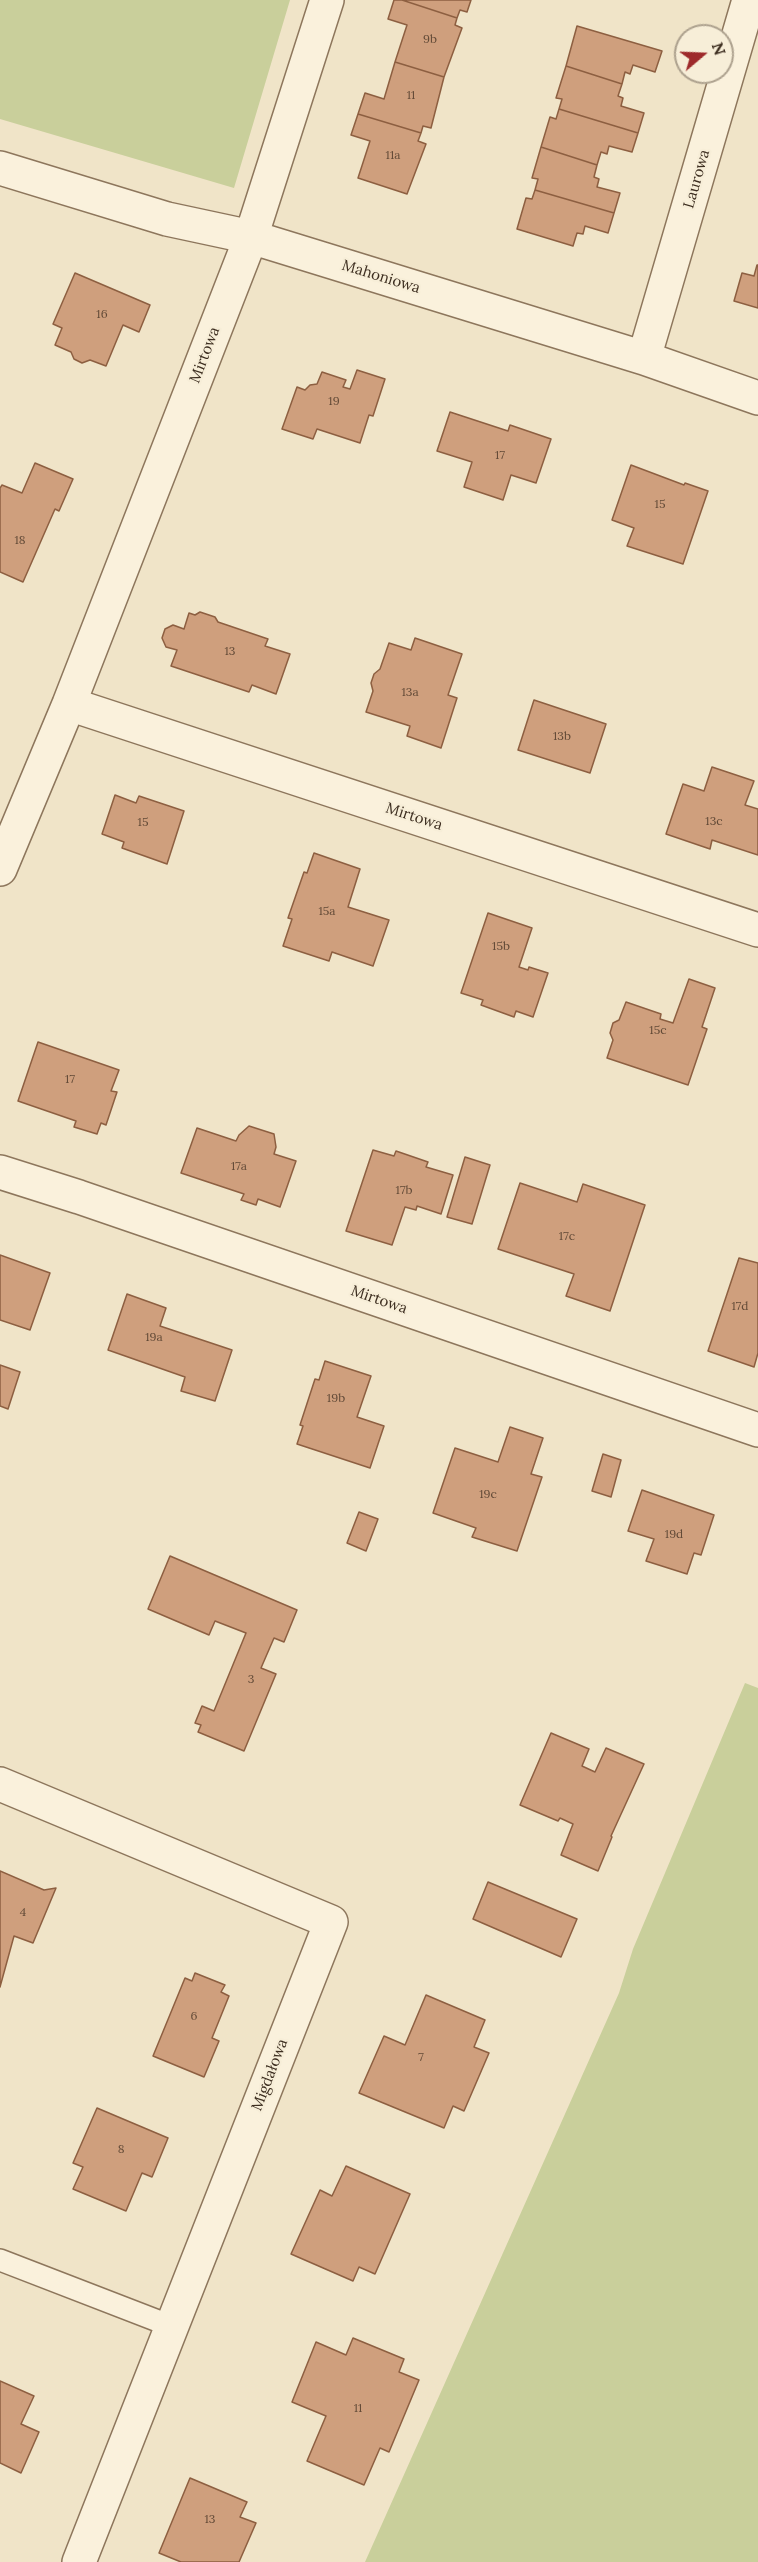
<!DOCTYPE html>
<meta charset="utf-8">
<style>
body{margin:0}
#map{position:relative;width:758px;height:2562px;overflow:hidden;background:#f0e4c8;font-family:Lora,serif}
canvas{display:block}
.north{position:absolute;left:674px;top:24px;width:60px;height:60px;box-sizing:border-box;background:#f7eed8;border:2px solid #ada18e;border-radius:50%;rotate:71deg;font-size:16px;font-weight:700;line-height:24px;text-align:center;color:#3d2e20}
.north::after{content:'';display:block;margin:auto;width:21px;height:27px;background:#9e2a2b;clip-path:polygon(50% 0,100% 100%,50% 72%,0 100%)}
</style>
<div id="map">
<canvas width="758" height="2562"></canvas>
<div class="north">N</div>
</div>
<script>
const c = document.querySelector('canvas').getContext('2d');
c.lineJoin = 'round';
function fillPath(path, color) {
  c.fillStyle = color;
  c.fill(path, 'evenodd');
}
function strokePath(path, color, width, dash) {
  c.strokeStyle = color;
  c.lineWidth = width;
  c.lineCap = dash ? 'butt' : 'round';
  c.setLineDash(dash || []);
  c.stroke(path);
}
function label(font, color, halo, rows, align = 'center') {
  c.font = font + ' Lora,serif';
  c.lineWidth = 4.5;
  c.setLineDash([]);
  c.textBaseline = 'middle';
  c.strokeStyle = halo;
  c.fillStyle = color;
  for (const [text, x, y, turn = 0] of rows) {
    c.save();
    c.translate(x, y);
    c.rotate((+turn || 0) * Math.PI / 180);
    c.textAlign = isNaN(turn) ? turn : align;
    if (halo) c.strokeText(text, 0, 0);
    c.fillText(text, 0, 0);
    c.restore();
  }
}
const green = new Path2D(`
 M0 0H290L234 188 0 119Z
 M745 1683 758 1688V2562H365L619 1993 633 1949Z`);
const building = new Path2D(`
 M394 0H402L457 18 455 25 462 28 444 77 395 62 407 25 388 19Z
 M402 0H471L467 12 460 10 457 18Z
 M577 26 662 51 655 72 633 65 630 74 625 72 622 84 566 66Z
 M395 62 444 77 431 128 423 126 421 133 358 114 365 93 384 99Z
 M566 66 622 84 618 96 623 98 621 106 644 113 638 133 559 109 562 99 556 98Z
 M559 109 638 133 632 152 609 146 607 154 601 152 597 165 541 147 550 117 556 119Z
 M358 114 421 133 418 141 426 144 407 194 358 178 370 141 351 135Z
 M541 147 597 165 594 177 599 179 597 187 620 193 614 213 535 190 538 179 532 178Z
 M535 190 614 213 608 233 585 226 583 234 577 233 573 246 517 229 526 198 532 199Z
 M757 265H758V308L734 301 742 273 754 276Z
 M75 273 150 305 139 332 123 325 106 366 90 360 82 363 74 359 71 352 55 345 62 328 53 324Z
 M357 370 385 379 373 416 369 415 360 443 317 429 313 439 282 429 297 387 305 390 310 385 317 384 322 372 346 380 343 387 350 389Z
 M450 412 508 431 510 425 551 439 536 483 511 475 503 500 464 487 472 462 437 451Z
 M35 463 73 479 59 511 55 509 23 582 0 572V488L2 485 22 493Z
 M631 465 684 485 685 483 708 491 683 564 627 546 634 528 612 520Z
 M200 612 215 617 218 622 268 639 265 646 290 654 276 694 252 685 249 692 171 666 177 650 166 647 162 638 165 629 173 625 184 629 189 613 195 615Z
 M415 638 462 654 448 695 457 698 441 748 407 736 410 726 366 712 373 691 371 683 374 674 380 669 389 643 411 650Z
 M534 700 606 724 590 773 518 750Z
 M712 767 754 781 745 805 758 809V855L712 840 710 849 666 834 683 784 704 791Z
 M115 795 136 803 139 796 184 811 167 864 122 848 124 842 102 834Z
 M314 853 360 869 348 907 389 920 373 966 332 952 329 961 283 946 292 919 288 918 304 872 307 873Z
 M488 913 532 928 519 967 528 970 529 967 548 973 533 1017 516 1011 514 1017 481 1005 483 1000 461 993Z
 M689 979 715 988 702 1027 707 1029 688 1085 607 1058 613 1040 610 1033 613 1023 619 1020 626 1002 661 1014 660 1019 673 1023Z
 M38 1042 119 1070 111 1091 117 1092 106 1125 101 1123 97 1134 74 1127 76 1121 18 1101Z
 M249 1126 274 1134 276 1147 274 1154 296 1161 280 1207 258 1199 256 1205 241 1200 244 1194 181 1173 197 1128 236 1141 239 1135Z
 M373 1150 394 1156 396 1151 428 1162 426 1167 453 1175 441 1214 417 1206 416 1210 405 1207 392 1245 346 1231Z
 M465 1157 490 1165 472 1224 447 1217Z
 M520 1183 577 1202 583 1184 645 1205 610 1311 566 1296 574 1274 498 1249Z
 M0 1255 50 1273 30 1330 0 1320Z
 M739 1258 758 1263V1353L754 1367 708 1351Z
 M127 1294 166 1308 160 1326 232 1350 215 1401 181 1391 185 1377 108 1350Z
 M325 1361 371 1376 357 1417 384 1426 370 1468 297 1444 303 1426 300 1425 315 1379 319 1380Z
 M0 1365 20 1372 8 1409 0 1406Z
 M510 1427 543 1438 531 1474 542 1477 517 1551 472 1537 476 1528 433 1513 455 1448 498 1462Z
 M603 1454 621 1460 611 1497 592 1491Z
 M642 1490 714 1515 701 1555 694 1553 687 1574 646 1561 654 1539 628 1531Z
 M359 1512 378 1519 366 1551 347 1543Z
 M170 1556 297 1610 284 1642 274 1638 261 1668 276 1674 244 1751 198 1732 201 1725 195 1723 202 1706 214 1711 246 1633 215 1621 209 1635 148 1609Z
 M551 1733 589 1749 582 1766 595 1772 606 1748 644 1764 611 1836 612 1837 598 1871 561 1855 573 1824 560 1818 558 1821 520 1805Z
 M0 1871 44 1890 56 1888 33 1943 14 1936 0 1987Z
 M488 1882 577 1919 561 1957 473 1919Z
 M195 1973 225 1985 221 1992 229 1996 212 2038 219 2041 204 2077 153 2056 185 1978 192 1981Z
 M426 1995 485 2020 474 2047 489 2053 464 2111 453 2106 444 2128 359 2093 384 2036 405 2045Z
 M97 2108 168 2138 152 2177 142 2173 126 2211 73 2189 83 2167 73 2163Z
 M346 2166 410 2194 375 2274 359 2267 353 2281 291 2254 320 2190 332 2196Z
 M353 2338 404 2359 399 2372 419 2380 389 2452 380 2448 364 2485 307 2461 326 2416 292 2402 316 2342 346 2355Z
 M0 2381 34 2396 21 2424 39 2432 21 2473 0 2463Z
 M190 2478 247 2502 240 2517 256 2523 239 2562H181L159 2553Z`);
const service = new Path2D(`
 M0 2260 171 2326`);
const minor = new Path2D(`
 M0 168 167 219 251 237 644 358 758 398
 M644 358 749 0
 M69 704 758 930
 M0 869 69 704 251 237 327 0
 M0 1172 79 1197 758 1430
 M0 1784 331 1922 79 2562`);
const numberNames = [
 ["9b",430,40],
 ["11",411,96],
 ["11a",393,156],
 ["16",102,315],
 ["19",334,402],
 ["17",500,456],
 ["15",660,505],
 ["18",20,541],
 ["13",230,652],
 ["13a",410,693],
 ["13b",562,737],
 ["13c",714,822],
 ["15",143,823],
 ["15a",327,912],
 ["15b",501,947],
 ["15c",658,1031],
 ["17",70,1080],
 ["17a",239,1167],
 ["17b",404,1191],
 ["17c",567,1237],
 ["17d",740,1307],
 ["19a",154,1338],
 ["19b",336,1399],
 ["19c",488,1495],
 ["19d",674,1535],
 ["3",251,1680],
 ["4",23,1913],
 ["6",194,2017],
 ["7",421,2058],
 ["8",121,2150],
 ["11",358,2409],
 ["13",210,2520]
];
const streetNames = [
 ["Laurowa",697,179,-74],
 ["Mahoniowa",381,277,17],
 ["Mirtowa",205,355,-69],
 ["Mirtowa",414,817,18],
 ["Mirtowa",379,1300,19],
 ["Migdałowa",270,2075,-69]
];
fillPath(green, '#c9cf9b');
fillPath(building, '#cf9f7d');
strokePath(building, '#8d5f41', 1.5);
strokePath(service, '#8d765c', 24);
strokePath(minor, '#8d765c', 36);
strokePath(service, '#faf1dc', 21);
strokePath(minor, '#faf1dc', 33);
label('12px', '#624a37', null, numberNames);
label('15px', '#3d2e20', '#f7eed8', streetNames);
</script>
